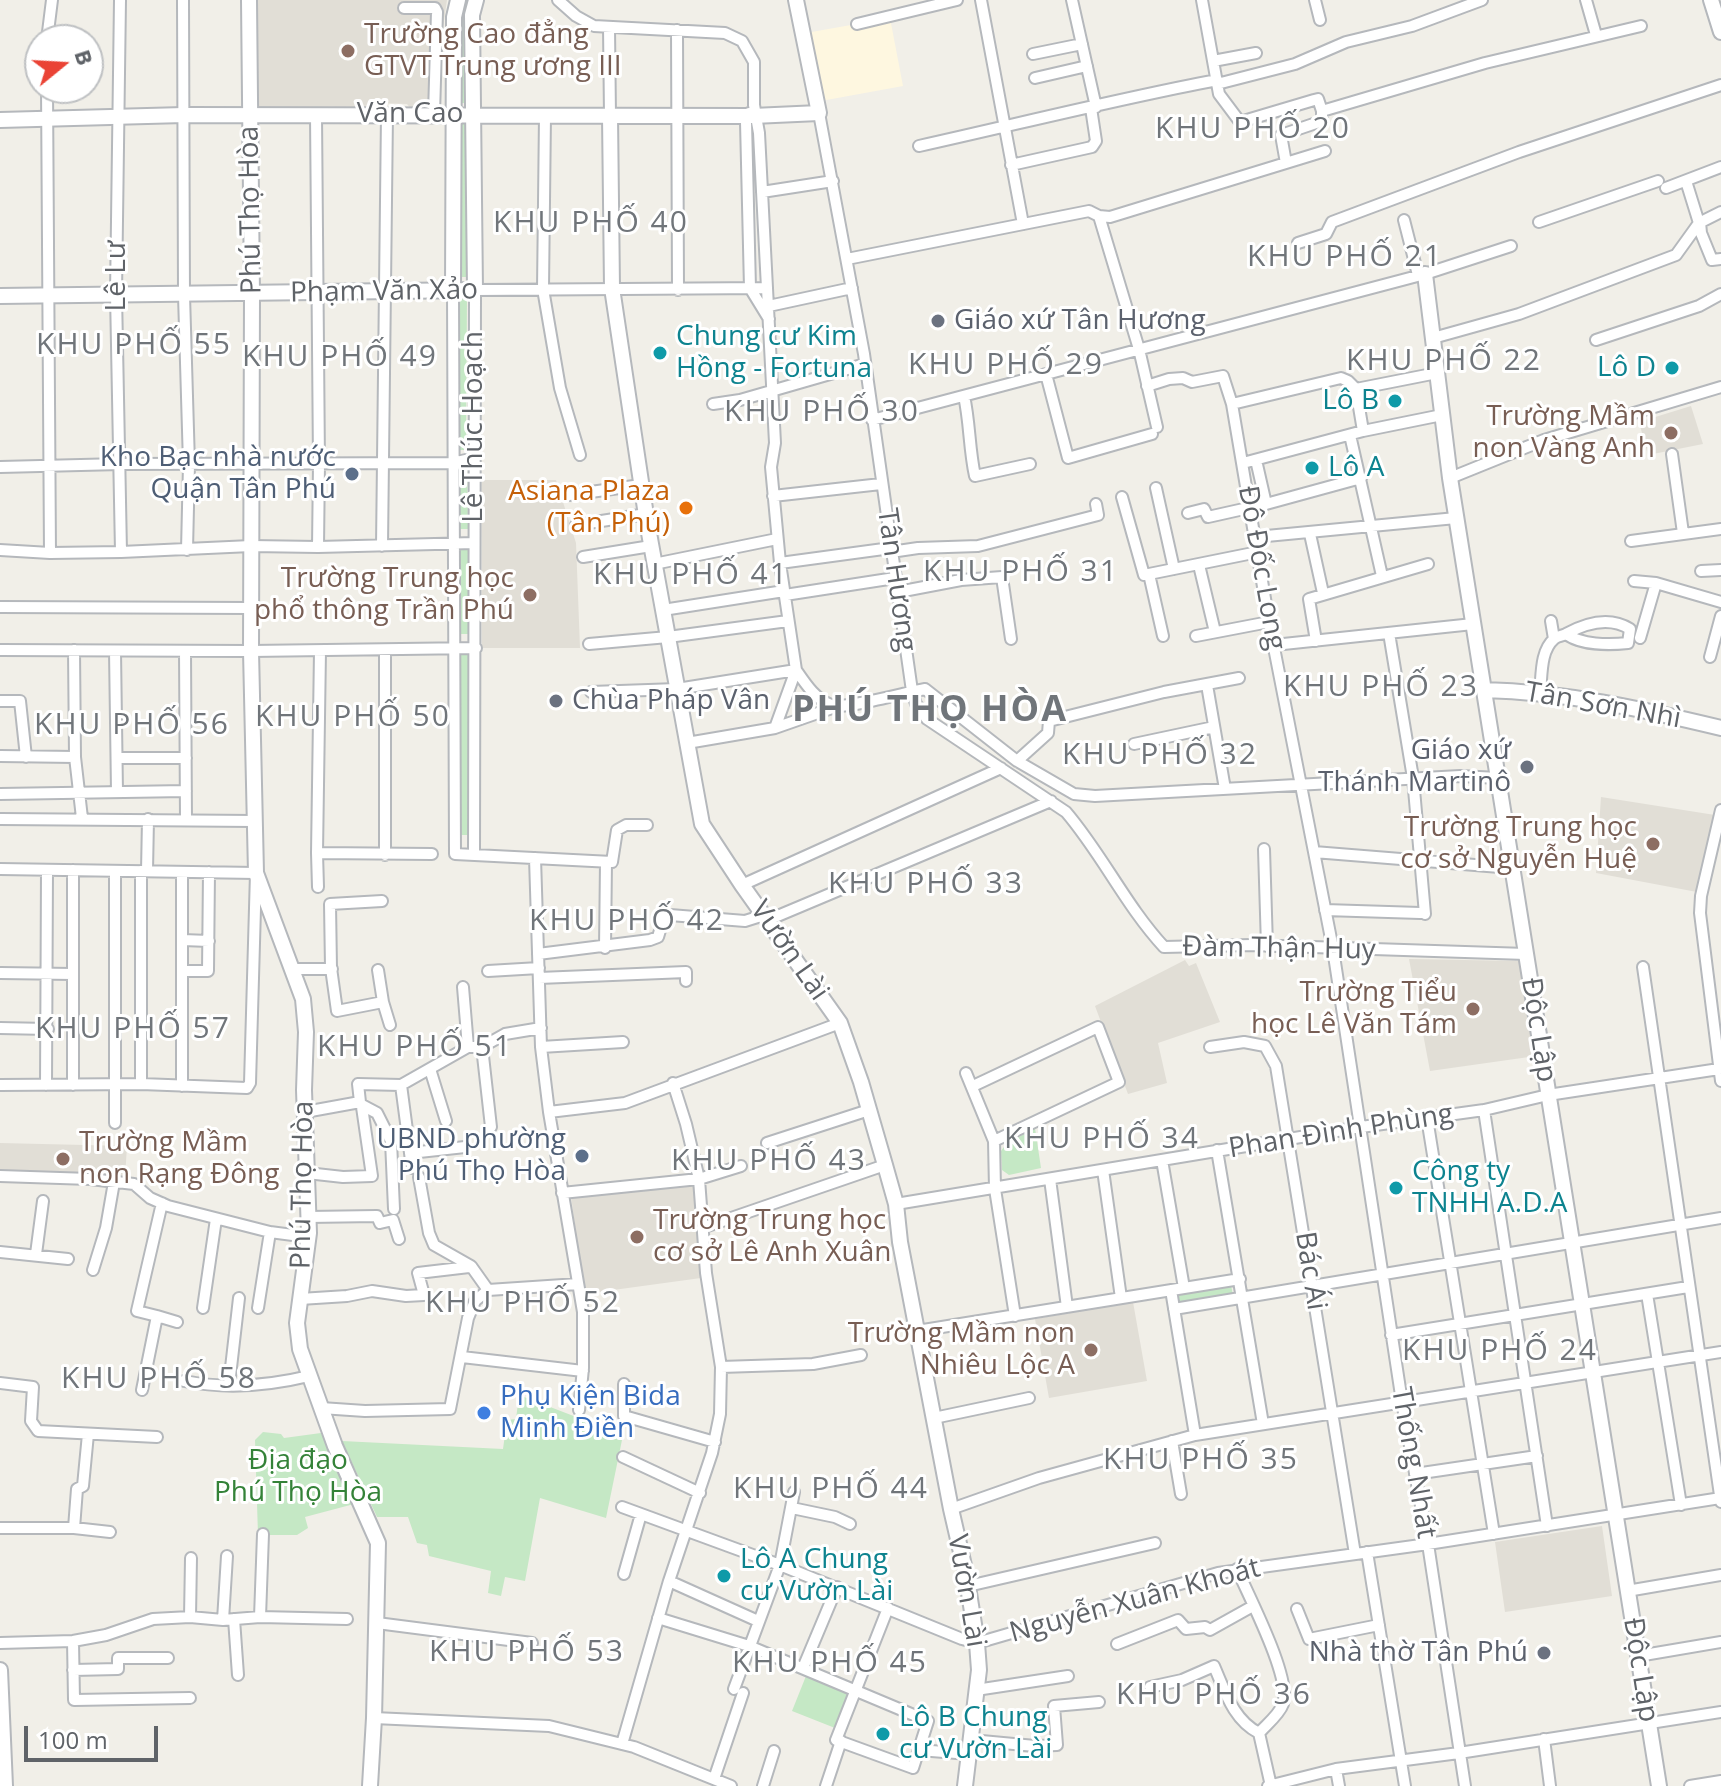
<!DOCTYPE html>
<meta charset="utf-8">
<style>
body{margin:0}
#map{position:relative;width:1721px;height:1786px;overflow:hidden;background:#f1efe8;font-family:"Open Sans",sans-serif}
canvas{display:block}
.north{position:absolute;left:24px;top:24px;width:80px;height:80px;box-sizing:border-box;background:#fff;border:2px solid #bfc1c3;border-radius:50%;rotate:72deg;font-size:22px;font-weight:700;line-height:32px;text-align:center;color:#5f6368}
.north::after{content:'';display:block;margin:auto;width:28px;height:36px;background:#ea4335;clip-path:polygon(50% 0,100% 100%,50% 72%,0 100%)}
.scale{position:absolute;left:24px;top:1726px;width:134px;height:36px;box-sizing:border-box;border:4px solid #5f6368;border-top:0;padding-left:10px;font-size:24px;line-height:28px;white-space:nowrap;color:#5f6368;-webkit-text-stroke:6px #fff;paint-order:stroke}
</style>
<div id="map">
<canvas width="1721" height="1786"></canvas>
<div class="north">B</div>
<div class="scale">100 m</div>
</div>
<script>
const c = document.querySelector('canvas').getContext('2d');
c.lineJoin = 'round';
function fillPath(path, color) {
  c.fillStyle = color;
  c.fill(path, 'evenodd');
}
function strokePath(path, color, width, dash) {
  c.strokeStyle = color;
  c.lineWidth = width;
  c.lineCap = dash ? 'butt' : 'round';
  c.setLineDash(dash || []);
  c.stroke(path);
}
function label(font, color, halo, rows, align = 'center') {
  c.font = font + ' "Open Sans",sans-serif';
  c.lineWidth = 6;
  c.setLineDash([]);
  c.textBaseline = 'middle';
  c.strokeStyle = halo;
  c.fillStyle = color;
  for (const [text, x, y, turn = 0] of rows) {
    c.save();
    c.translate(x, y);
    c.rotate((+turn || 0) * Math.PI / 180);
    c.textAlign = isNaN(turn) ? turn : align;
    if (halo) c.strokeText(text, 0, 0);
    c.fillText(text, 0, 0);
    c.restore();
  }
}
const commercial = new Path2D(`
 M890 18 903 86 821 101 806 33Z`);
const education = new Path2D(`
 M258 0H447L441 40 439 109 412 110 407 104 378 103 370 109 255 110Z
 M1691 406 1703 444 1648 455 1639 422Z
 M482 480H556L576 543 580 648H482Z
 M1601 797 1715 815 1697 892 1596 873Z
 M1409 959 1519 961 1536 1056 1430 1071Z
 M1185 960 1189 966 1196 963 1220 1022 1158 1043 1167 1083 1128 1094 1095 1006Z
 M0 1143 127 1146 125 1178 0 1171Z
 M695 1183 701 1278 584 1294 571 1196Z
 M1133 1302 1147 1381 1049 1398 1035 1319Z
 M1602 1526 1612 1596 1505 1612 1495 1542Z`);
const green = new Path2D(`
 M463 0H469L466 14 464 103H457L460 14Z
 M465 119 467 277H458V120Z
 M458 296H467L466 450H458Z
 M460 464H467L468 529H459Z
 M460 545H468V634H460Z
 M460 653H468L469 835H461Z
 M1035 1128 1041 1168 1009 1175 1002 1170 1001 1151 1006 1144Z
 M1231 1285 1233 1295 1179 1304 1178 1293Z
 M519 1395 623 1435 606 1518 540 1498 525 1581 505 1577 501 1596 488 1593 491 1571 429 1556 427 1545 417 1543 408 1517H377L342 1441 503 1449 507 1420 516 1419Z
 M263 1432 281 1434 284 1438 321 1433 354 1504 305 1517 308 1528 297 1535H258L255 1440Z
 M806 1676 849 1693 835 1728 792 1711Z`);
const minor = new Path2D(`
 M120 0 116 294 121 552
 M183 0 184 295 189 464 187 550
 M558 0 576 16 594 26 725 33 742 41 754 62V105L759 133 775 443 771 467 780 563 796 670C805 683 815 699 831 705 844 710 907 692 925 689L1017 761 1074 794 1095 796 1460 776 1498 778
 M981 0 1023 224
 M1072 0 1096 107
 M1202 0 1219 94 1240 122 1314 100 1318 99 1322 111
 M1315 0 1320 20
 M1586 0 1596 35
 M404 8H435L437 12 434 114
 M857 24 957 0
 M609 27 610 116
 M677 30 678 290
 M47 40 52 0
 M1033 54 1082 44
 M1213 61 1256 53
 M1035 78 1087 66
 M1217 84 1295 64 1346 42 1412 26 1482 0
 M47 88 50 553
 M749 113 746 122 750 288 769 319
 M819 113 864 354 912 691 916 704 927 719 1066 812C1102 854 1126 906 1164 947L1251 945 1526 954
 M316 115 319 463 318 547
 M545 115 543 289 560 388 580 455
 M919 146C1018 124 1117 99 1217 80
 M1286 163 1281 135 1322 121V111L1485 63 1641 26
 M1011 165 1092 147 1096 141 1091 108
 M1686 181 1699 223
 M1666 188 1721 167
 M762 192 833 181
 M1099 216 1139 349 1157 427
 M1404 220 1418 275
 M1539 222 1658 181
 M1700 222 1701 233 1712 260 1721 259
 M1298 243 1326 234 1332 222 1519 152 1721 85
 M847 259 1089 211 1099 216 1110 217 1325 151
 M453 291 455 854 612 862 617 830 626 825H647
 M764 307 852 288
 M1433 338 1519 314 1676 255 1699 223 1721 212
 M1596 340 1699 306 1721 294
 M1046 374 1068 458 1152 434
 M1147 386 1169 379 1183 378 1192 382 1223 376 1232 404 1269 622 1333 949 1402 1402 1428 1544 1465 1786
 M964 396C970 423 969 449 975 476L1030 464
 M713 404 740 400 865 364
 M1232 404 1341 378 1348 381 1356 389
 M872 420 1425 274 1511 246
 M1363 431 1356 389 1437 373
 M1350 435 1382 576
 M1672 454 1683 533
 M1243 463 1363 431 1442 415
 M0 467 121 464 452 463 475 458
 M1450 478 1544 440 1721 387
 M1156 488 1174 569
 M569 495 641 485
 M773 496 881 484
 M1122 497 1144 575 1258 552
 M1266 504 1361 478
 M1188 513 1204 509 1208 517 1266 504 1256 460
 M576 525 646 514
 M1310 534 1323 593
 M1256 537 1456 518
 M1631 541 1721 529
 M382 546 387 114
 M0 550 50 553 121 552 251 546 318 547 474 543
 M891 552 918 548 978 546 1098 515 1096 504
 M583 557 651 546
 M780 563 891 548
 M654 564 777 539
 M1199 565 1215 632
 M1701 571 1721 570
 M1149 574 1163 636
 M1634 581 1656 583 1721 602
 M898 592 961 580 1002 577 1011 639
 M785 595 895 578
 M0 607 251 608
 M663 610 784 591
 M1551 621 1554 639
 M1389 633 1413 778 1425 914
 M1196 636 1269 622
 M1640 638 1656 583
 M1316 641 1309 599 1428 564
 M589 644 668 637 788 621
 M1274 645 1473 624
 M0 650 251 651 476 648
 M74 650 75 757 82 818
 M115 651 117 792
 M185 651 186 820
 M1710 657 1721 616
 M1207 685 1225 789
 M591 692 677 689 796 670 775 728
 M1540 692C1542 676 1540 651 1554 639 1557 636 1562 636 1566 634 1586 623 1609 616 1630 629L1628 643C1609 645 1581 645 1566 634
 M0 701H20L26 757
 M687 743 775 728 838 706
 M1134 744 1214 727
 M0 756 75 757
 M117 758H186
 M1017 761 1048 733 1049 721 1164 692 1239 678
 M0 794 186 791
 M1721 810 1701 896 1700 913 1721 1081
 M0 819 255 821
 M1264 849 1267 946
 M1314 852 1512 868
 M317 853 432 854
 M474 854 475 290 767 288
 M385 855V650
 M535 858 541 1047 549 1112 583 1312V1368L579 1410
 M0 869 256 873 250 1083 247 1088 141 1084 0 1085
 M115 871V1123
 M147 871 148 819
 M742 885 1001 768
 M318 887 317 853 320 651
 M382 901 330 904 331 968 337 1011 383 1002 390 1025
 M1325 910 1420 913
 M768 920 1051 801
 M183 940 209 941
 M605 948 606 862
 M538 954 650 940 658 937 664 917 670 915 745 921 764 915
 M1643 967 1721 1502
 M292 969H332
 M378 970 383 1002
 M184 971H208L209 872
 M488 971 539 968
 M0 973 73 974
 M539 978 686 972V981
 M463 987 468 1047
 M0 1028 48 1029
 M482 1047 491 1127
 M541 1047 623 1042
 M1210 1047 1244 1042 1265 1046 1276 1066 1355 1554
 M430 1069 446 1121
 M966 1073 994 1141 995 1189 1015 1316
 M141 1084V871
 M46 1085 47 870
 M73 1085V870
 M401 1085 412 1168
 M182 1086V872
 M973 1086 1098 1027 1119 1082 994 1141
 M360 1104 377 1113 391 1141 394 1209
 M1484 1110 1547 1526
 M305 1112 360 1102 358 1084 401 1085 468 1047H482L505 1034 541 1028
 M549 1112 625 1103 840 1023
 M1427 1118 1494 1534
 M767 1143 869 1110
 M1217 1150 1263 1424
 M410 1153 465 1147
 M1162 1160 1184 1288
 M1103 1170 1121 1298
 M307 1173 343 1177 372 1176 362 1107
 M0 1176 90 1179 134 1184 150 1198 168 1206 270 1232 308 1237
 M1050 1179 1067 1307
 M562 1193 699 1179 741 1166
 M896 1204 1361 1127 1484 1110 1548 1095 1719 1069
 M308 1217 377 1216 380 1223 393 1220 399 1239
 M702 1228 885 1165
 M0 1252 68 1259
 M36 1254 43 1201
 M93 1270 106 1228 114 1182
 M488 1290 578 1284
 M1171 1290 1195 1435
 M1647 1294 1681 1505
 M300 1299 347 1296 372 1291 406 1296 424 1295 418 1273 469 1267
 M203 1308 216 1219
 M258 1308 270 1232
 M1174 1309 1721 1218
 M157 1316 177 1322
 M917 1331 1240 1279
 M1391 1335 1688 1287
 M462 1357 583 1371
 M721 1367 813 1364 861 1355
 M184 1381C225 1389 268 1386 309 1376
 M0 1383 33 1387 31 1421 38 1431 157 1437
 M624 1384V1416L715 1442
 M229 1385 239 1298
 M142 1390 157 1316 137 1311 162 1203
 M321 1408 365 1411 450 1409 468 1318 475 1301 488 1290 471 1266 434 1245 429 1233 419 1177
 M934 1418 1029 1398
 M1172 1441 1181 1494
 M623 1457 700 1493
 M1415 1474 1537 1456
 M622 1507 780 1565 962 1639 977 1643 1218 1573 1428 1544 1721 1498
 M792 1508 835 1517 850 1524
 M951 1509 1039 1478 1195 1435 1721 1352
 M0 1528H74L110 1532
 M74 1528 77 1489 83 1486 88 1434
 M1367 1552 1405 1786
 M1237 1569C1249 1597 1292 1679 1283 1704 1279 1715 1266 1725 1259 1733L1271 1786
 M624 1574 641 1514
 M669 1581 758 1621
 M968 1586 1155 1543
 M1627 1591 1721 1575
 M1297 1609 1309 1639 1379 1625
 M190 1617 191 1558
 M260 1617 263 1534
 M658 1618 749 1646 928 1721 913 1768 836 1740 888 1608
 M234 1619 238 1675
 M223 1620 227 1556
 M377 1623 532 1643
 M73 1641 74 1700 190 1698
 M0 1643 73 1641 106 1635 153 1619 190 1617 223 1620 260 1617 347 1619
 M1117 1644 1178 1620 1186 1629 1205 1627 1210 1630 1253 1606
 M1638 1656 1721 1642
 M803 1668 837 1587
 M73 1670 118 1669V1658H168
 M1150 1687 1182 1680 1214 1666C1225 1691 1233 1720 1259 1733
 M734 1689 780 1565 794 1492
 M976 1690 1068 1676
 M374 1718 549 1726 634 1747 731 1786
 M1544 1739 1550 1786
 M971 1740 1035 1746 1057 1745 1054 1706 1099 1702
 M622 1744 669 1581 712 1453 720 1414 721 1367 706 1273 699 1179 686 1124 673 1083
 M919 1750 969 1754
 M1336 1769 1339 1786
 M714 1779 743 1693
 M763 1786 774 1751
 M826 1786 841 1741
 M1268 1786 1336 1769 1459 1753 1721 1712
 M1690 1786 1721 1781`);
const tertiary = new Path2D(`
 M249 0 252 294 251 651 256 873 303 999 306 1032 304 1090 309 1233 297 1323 300 1349 335 1446 378 1543 374 1718 370 1786
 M1711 0 1721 32
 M610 116 612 288 647 522 702 824 742 885 840 1023 861 1082 885 1165 896 1204 900 1242 951 1509 966 1574 977 1643 979 1670 965 1786
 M0 120 184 115 753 116 819 113 796 0
 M1425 274 1450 478 1659 1786
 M453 291 454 17 458 0
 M0 296 475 290 472 15 476 0
 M1484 690C1565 692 1642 709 1721 728
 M0 1670 5 1786`);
const markers = [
 [348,51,8,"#8d6e63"],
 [938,321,8,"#6b7280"],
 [660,353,8,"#0f9aa8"],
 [1672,368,8,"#0f9aa8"],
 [1395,401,8,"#0f9aa8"],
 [1671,433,8,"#8d6e63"],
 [1312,468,8,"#0f9aa8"],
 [352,474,8,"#5c6f8a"],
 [686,508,8,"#e8710a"],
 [530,595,8,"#8d6e63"],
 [556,701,8,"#6b7280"],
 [1527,767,8,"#6b7280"],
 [1653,844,8,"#8d6e63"],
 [1473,1009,8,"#8d6e63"],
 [582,1156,8,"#5c6f8a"],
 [63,1159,8,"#8d6e63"],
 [1396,1188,8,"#0f9aa8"],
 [637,1237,8,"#8d6e63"],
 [1091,1350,8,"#8d6e63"],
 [484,1413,8,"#3f7fe0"],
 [724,1576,8,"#0f9aa8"],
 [1544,1653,8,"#6b7280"],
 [883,1734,8,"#0f9aa8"]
];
const educationNames = [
 ["Trường Cao đẳng",364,35,"left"],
 ["GTVT Trung ương III",364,67,"left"],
 ["Trường Mầm",1655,417],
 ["non Vàng Anh",1655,449],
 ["Trường Trung học",514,579],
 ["phổ thông Trần Phú",514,611],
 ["Trường Trung học",1637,828],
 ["cơ sở Nguyễn Huệ",1637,860],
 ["Trường Tiểu",1457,993],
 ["học Lê Văn Tám",1457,1025],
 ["Trường Mầm",79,1143,"left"],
 ["non Rạng Đông",79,1175,"left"],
 ["Trường Trung học",653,1221,"left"],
 ["cơ sở Lê Anh Xuân",653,1253,"left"],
 ["Trường Mầm non",1075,1334],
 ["Nhiêu Lộc A",1075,1366]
];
const streetNames = [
 ["Văn Cao",410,114],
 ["Phú Thọ Hòa",251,210,-91],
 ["Lê Lư",117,276,-90],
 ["Phạm Văn Xảo",384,292,-1],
 ["Lê Thúc Hoạch",474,427,-90],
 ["Đô Đốc Long",1261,568,80],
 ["Tân Hương",896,580,82],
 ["Tân Sơn Nhì",1603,706,10],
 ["Đàm Thận Huy",1279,949,1],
 ["Vườn Lài",789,951,55],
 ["Độc Lập",1538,1030,81],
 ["Phan Đình Phùng",1341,1132,-9],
 ["Phú Thọ Hòa",303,1185,-89],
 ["Bác Ái",1310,1271,81],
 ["Thống Nhất",1413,1463,80],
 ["Vườn Lài",966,1591,80],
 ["Nguyễn Xuân Khoát",1135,1601,-15],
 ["Độc Lập",1640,1670,81]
];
const worshipNames = [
 ["Giáo xứ Tân Hương",954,321],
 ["Chùa Pháp Vân",572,701],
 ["Giáo xứ",1511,751,"right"],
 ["Thánh Martinô",1511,783,"right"],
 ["Nhà thờ Tân Phú",1528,1653,"right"]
];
const cultureNames = [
 ["Chung cư Kim",676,337],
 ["Hồng - Fortuna",676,369],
 ["Lô D",1656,368,"right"],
 ["Lô B",1379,401,"right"],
 ["Lô A",1328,468],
 ["Công ty",1412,1172],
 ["TNHH A.D.A",1412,1204],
 ["Lô A Chung",740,1560],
 ["cư Vườn Lài",740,1592],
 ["Lô B Chung",899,1718],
 ["cư Vườn Lài",899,1750]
];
const serviceNames = [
 ["Kho Bạc nhà nước",336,458],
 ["Quận Tân Phú",336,490],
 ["UBND phường",566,1140],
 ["Phú Thọ Hòa",566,1172]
];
const foodNames = [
 ["Asiana Plaza",670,492],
 ["(Tân Phú)",670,524]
];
const shopNames = [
 ["Phụ Kiện Bida",500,1397],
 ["Minh Điền",500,1429]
];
const parkNames = [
 ["Địa đạo",298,1461],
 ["Phú Thọ Hòa",298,1493]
];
const neighbourhoodNames = [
 ["KHU PHỐ 20",1253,129],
 ["KHU PHỐ 40",591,223],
 ["KHU PHỐ 21",1345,257],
 ["KHU PHỐ 55",134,345],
 ["KHU PHỐ 49",340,357],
 ["KHU PHỐ 22",1444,361],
 ["KHU PHỐ 29",1006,365],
 ["KHU PHỐ 30",822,412],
 ["KHU PHỐ 31",1021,572],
 ["KHU PHỐ 41",691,575],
 ["KHU PHỐ 23",1381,687],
 ["KHU PHỐ 50",353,717],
 ["KHU PHỐ 56",132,725],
 ["KHU PHỐ 32",1160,755],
 ["KHU PHỐ 33",926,884],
 ["KHU PHỐ 42",627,921],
 ["KHU PHỐ 57",133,1029],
 ["KHU PHỐ 51",415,1047],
 ["KHU PHỐ 34",1102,1139],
 ["KHU PHỐ 43",769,1161],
 ["KHU PHỐ 52",523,1303],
 ["KHU PHỐ 24",1500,1351],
 ["KHU PHỐ 58",159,1379],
 ["KHU PHỐ 35",1201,1460],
 ["KHU PHỐ 44",831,1489],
 ["KHU PHỐ 53",527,1652],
 ["KHU PHỐ 45",830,1663],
 ["KHU PHỐ 36",1214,1695]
];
const districtNames = [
 ["PHÚ THỌ HÒA",930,711]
];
fillPath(commercial, '#fef7e0');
fillPath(education, '#e1ded6');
fillPath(green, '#c5e8c5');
strokePath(minor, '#b5b8bc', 14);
strokePath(tertiary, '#b5b8bc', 18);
strokePath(minor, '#fff', 10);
strokePath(tertiary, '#fff', 14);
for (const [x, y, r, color] of markers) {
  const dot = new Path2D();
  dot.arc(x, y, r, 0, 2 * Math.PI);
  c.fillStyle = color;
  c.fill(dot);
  strokePath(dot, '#fff', 3);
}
label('28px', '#785e54', '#fff', educationNames, 'right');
label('28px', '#5f6368', '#fff', streetNames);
label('28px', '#5b616d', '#fff', worshipNames, 'left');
label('28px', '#0d838f', '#fff', cultureNames, 'left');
label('28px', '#4e5e75', '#fff', serviceNames, 'right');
label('28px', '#c56008', '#fff', foodNames, 'right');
label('28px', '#366cbe', '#fff', shopNames, 'left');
label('28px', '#348238', '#fff', parkNames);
c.letterSpacing = '2px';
label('30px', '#70757a', '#fff', neighbourhoodNames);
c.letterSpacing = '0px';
c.letterSpacing = '2px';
label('bold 36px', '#70757a', '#fff', districtNames);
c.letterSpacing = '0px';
</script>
